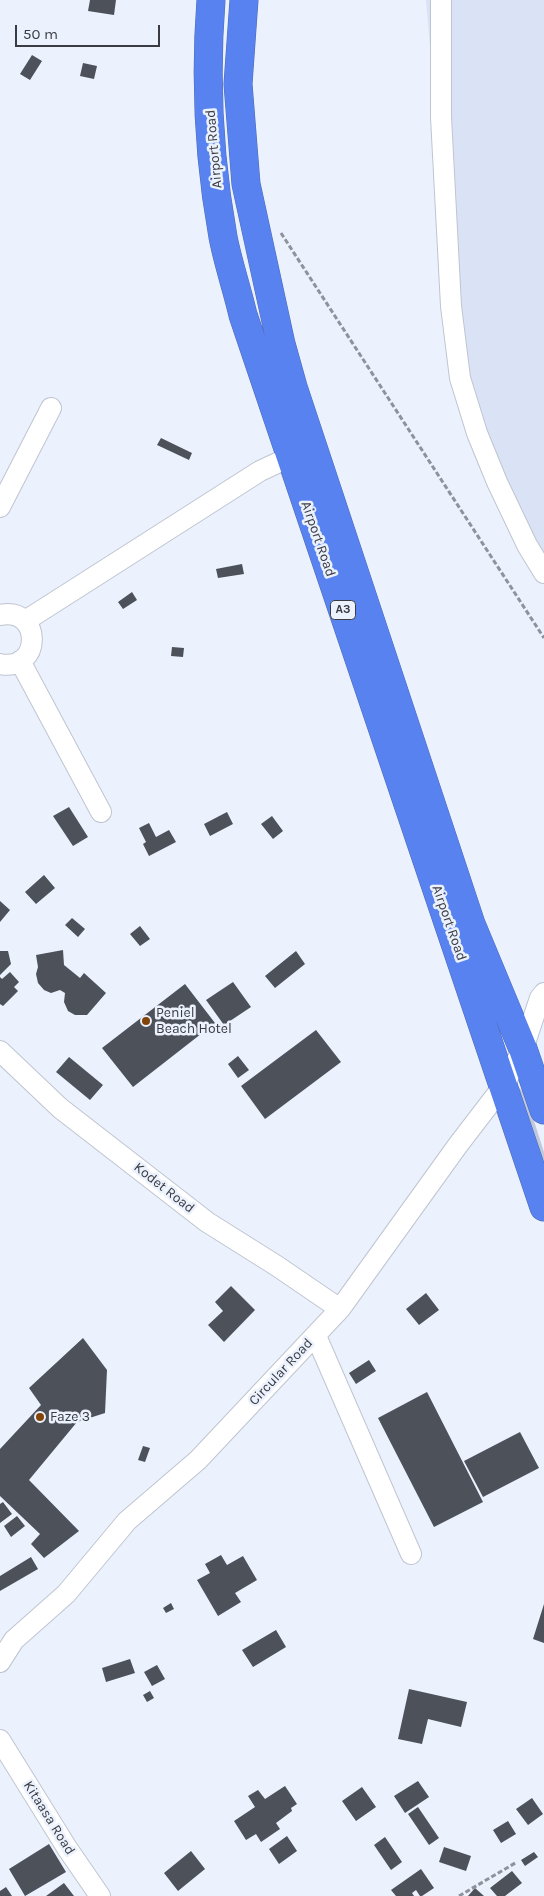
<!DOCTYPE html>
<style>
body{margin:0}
#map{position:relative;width:544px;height:1896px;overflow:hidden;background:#ebf1fd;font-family:Karla,sans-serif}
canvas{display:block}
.scale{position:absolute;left:15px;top:25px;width:145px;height:22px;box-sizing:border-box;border:2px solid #3a3c41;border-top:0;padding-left:6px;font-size:15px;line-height:18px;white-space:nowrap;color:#3a3c41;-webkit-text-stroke:4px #ebf1fd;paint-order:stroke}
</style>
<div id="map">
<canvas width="544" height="1896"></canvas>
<div class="scale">50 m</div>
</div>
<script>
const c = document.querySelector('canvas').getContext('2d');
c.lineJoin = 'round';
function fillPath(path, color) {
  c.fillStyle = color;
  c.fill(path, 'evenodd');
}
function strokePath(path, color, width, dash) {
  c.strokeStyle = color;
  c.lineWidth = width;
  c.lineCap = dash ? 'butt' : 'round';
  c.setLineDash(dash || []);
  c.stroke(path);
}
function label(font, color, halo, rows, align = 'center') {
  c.font = font + ' Karla,sans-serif';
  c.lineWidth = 5;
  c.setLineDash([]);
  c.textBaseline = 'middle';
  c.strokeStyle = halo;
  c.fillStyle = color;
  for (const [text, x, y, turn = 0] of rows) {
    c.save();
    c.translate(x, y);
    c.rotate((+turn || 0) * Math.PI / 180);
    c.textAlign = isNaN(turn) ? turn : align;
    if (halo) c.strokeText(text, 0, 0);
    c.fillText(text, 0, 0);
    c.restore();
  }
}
const built = new Path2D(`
 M426 0H544V578L465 412 443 196Z`);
const green = new Path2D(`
 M514 1083 525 1093 544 1152V1181Z`);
const building = new Path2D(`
 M90 0H116L114 15 88 11Z
 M32 55 42 61 30 80 20 74Z
 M83 63 97 66 94 79 80 76Z
 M161 438 192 453 189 460 157 445Z
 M242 564 244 574 218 578 216 569Z
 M132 592 137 600 123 609 118 602Z
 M172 647 184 648 183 657 171 656Z
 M69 807 88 837 73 846 53 816Z
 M227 812 233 824 210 836 204 824Z
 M272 816 283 831 273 839 261 824Z
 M149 823 156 837 169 830 176 842 149 856 143 844 146 842 139 828Z
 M44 875 55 888 36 904 25 892Z
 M0 901 10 910 0 922Z
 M72 918 85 929 78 937 65 925Z
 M140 926 150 939 140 946 130 934Z
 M63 950 64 965 80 978 84 973 106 993 87 1015H75L68 1011 64 1002 65 993 60 990 51 993 44 990 38 983 36 974 38 967 36 955Z
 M0 951H8L11 964 0 975Z
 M296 951 305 964 275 988 265 976Z
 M10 972 19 982 14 987 18 991 3 1006 0 1004V977L2 979Z
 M233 982 251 1007 224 1025 206 1000Z
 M185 984 215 1023 133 1087 102 1048Z
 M316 1030 341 1062 265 1119 241 1086Z
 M238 1056 249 1070 238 1078 228 1064Z
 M69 1057 103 1085 90 1100 56 1072Z
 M231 1286 255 1310 224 1342 208 1325 223 1311 215 1302Z
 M426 1293 439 1310 419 1325 406 1309Z
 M83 1338 107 1370 105 1413 77 1422 29 1480 79 1531 44 1558 31 1544 40 1534 0 1496V1449L41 1405 29 1388Z
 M369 1360 376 1371 356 1384 349 1373Z
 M427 1392 483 1502 434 1527 378 1418Z
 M520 1432 539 1468 483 1497 464 1461Z
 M143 1446 150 1448 145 1462 138 1460Z
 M3 1502 12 1514 0 1523V1504Z
 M17 1516 25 1526 11 1537 4 1526Z
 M221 1555 227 1565 243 1556 257 1580 235 1593 241 1602 218 1616 197 1580 210 1573 205 1564Z
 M31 1557 38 1569 0 1591V1576Z
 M171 1603 174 1609 166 1613 163 1608Z
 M544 1604V1643L533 1639Z
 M276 1630 286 1647 253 1667 242 1650Z
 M130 1659 135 1673 106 1682 102 1668Z
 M157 1665 165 1679 152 1686 144 1672Z
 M409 1689 467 1702 461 1727 428 1719 422 1744 398 1739Z
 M150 1691 154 1698 147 1702 143 1695Z
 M418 1781 429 1797 405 1813 394 1796Z
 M285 1786 297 1804 291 1808 292 1811 276 1823 280 1829 261 1842 256 1834 246 1840 234 1821 255 1807 248 1796 258 1790 265 1799Z
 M362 1787 376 1807 356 1821 342 1801Z
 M532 1798 543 1814 528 1825 516 1809Z
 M418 1807 439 1838 429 1845 408 1814Z
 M508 1821 516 1834 501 1843 493 1830Z
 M287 1836 297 1851 279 1864 269 1849Z
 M385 1837 402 1862 391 1870 374 1845Z
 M49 1844 66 1872 25 1896 9 1869Z
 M444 1847 471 1856 466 1871 439 1862Z
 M191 1851 205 1869 178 1891 164 1873Z
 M534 1852 538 1857 525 1866 521 1860Z
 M421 1869 434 1888 422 1896H420L416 1890 412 1893 414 1896H396L391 1890Z
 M512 1871 522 1883 505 1896H497L490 1888Z
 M64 1883 74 1896H46Z
 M6 1887 12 1896H0V1891Z
 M475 1888 484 1896H468Z`);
const path = new Path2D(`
 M281 233 544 638
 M459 1896 517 1862`);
const minor = new Path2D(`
 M441 0V117L451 306 460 378 477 433 497 482 527 545 544 573
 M0 507 51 408
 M0 615C42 606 43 672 0 664
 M25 621 260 471 290 457
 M20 661 101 812
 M0 1051 60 1108 207 1222 277 1266 340 1309
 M316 1336 411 1554
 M0 1662 14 1640 66 1594 127 1521 198 1460 340 1309 458 1145 504 1085 523 1049 540 998 544 993
 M0 1740 67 1848 100 1896`);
const highway = new Path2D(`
 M211 0C205 77 209 160 223 237 228 263 237 289 243 315L544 1207
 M244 0 238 84 246 184 281 344 293 387 471 924 523 1049 544 1110`);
const markers = [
 [146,1021,5,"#834407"],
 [40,1417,5,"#834407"]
];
const shields = [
 [343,610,25]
];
const shieldNames = [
 ["A3",343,610]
];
const streetNames = [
 ["Airport Road",214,149,-95],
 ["Airport Road",318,539,71],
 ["Airport Road",449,923,71],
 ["Kodet Road",164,1188,38],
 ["Circular Road",281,1372,-47],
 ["Kitaasa Road",49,1818,58]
];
const poiNames = [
 ["Peniel",156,1013],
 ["Beach Hotel",156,1029],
 ["Faze 3",50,1417]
];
fillPath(built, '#dae3f5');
fillPath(green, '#bfc8dd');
fillPath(building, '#4c515a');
strokePath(minor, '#bfc5d0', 22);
strokePath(highway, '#4e6ab2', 29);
strokePath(path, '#8e929b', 3, [5, 2.5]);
strokePath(minor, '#fff', 20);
strokePath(highway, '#5882ef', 28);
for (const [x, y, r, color] of markers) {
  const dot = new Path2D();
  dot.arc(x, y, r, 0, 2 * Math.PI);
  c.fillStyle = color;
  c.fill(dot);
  strokePath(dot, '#ebf1fd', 2);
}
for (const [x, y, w] of shields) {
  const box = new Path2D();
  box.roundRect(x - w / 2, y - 9.5, w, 19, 4);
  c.fillStyle = '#ebf1fd';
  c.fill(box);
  strokePath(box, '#3a3c41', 1);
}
label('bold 12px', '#3a3c41', null, shieldNames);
label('14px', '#3a3c41', '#ebf1fd', streetNames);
label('14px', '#3a3c41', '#ebf1fd', poiNames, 'left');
</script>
